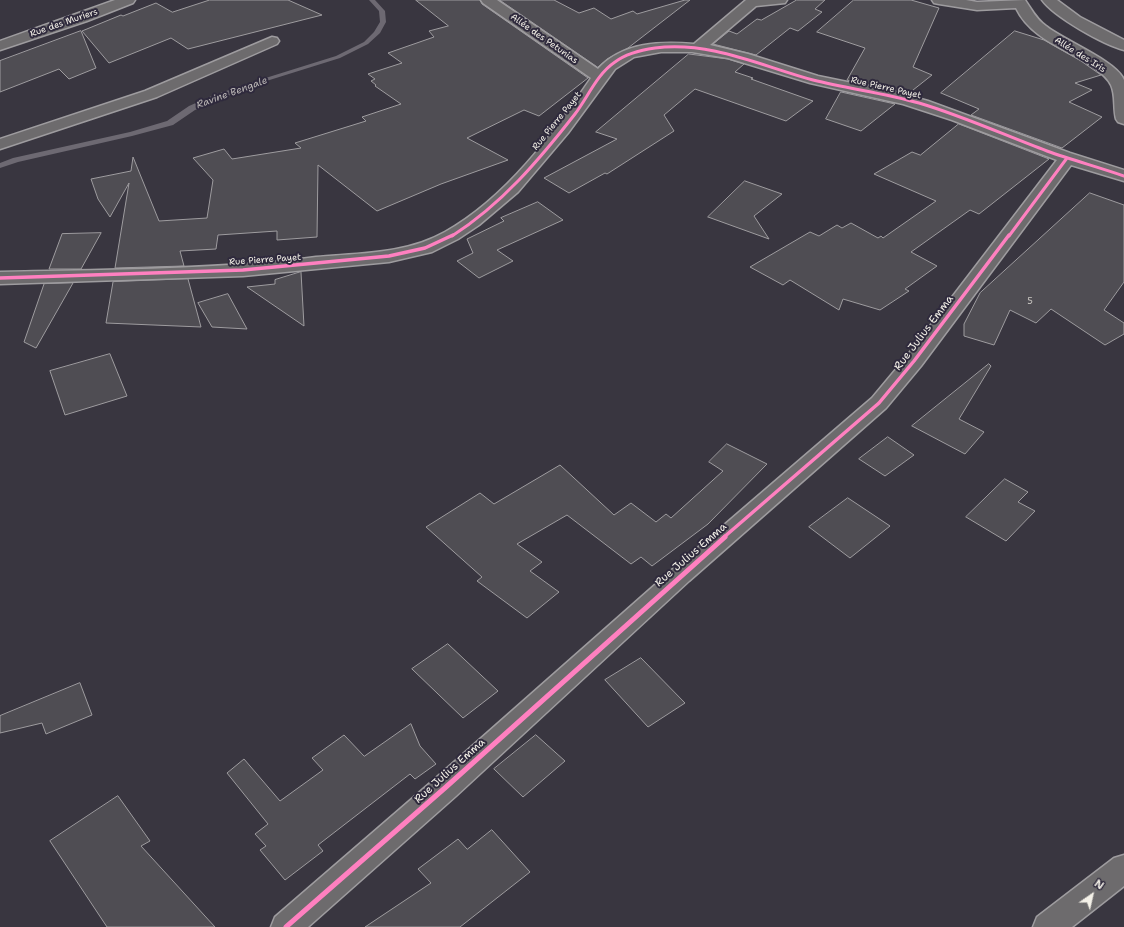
<!DOCTYPE html>
<meta charset="utf-8">
<style>
body{margin:0}
#map{position:relative;width:1124px;height:927px;overflow:hidden;background:#393640;font-family:"Shantell Sans",sans-serif}
canvas{display:block}
.north{position:absolute;left:1072px;top:875px;width:40px;height:40px;-webkit-text-stroke:3px #2f2a3d;paint-order:stroke;rotate:34deg;font-size:11px;font-weight:700;line-height:16px;text-align:center;color:#f4f1e8}
.north::after{content:'';display:block;margin:auto;width:14px;height:18px;background:#f4f1e8;clip-path:polygon(50% 0,100% 100%,50% 72%,0 100%)}
</style>
<div id="map">
<canvas width="1124" height="927"></canvas>
<div class="north">N</div>
</div>
<script>
const c = document.querySelector('canvas').getContext('2d');
c.lineJoin = 'round';
function fillPath(path, color) {
  c.fillStyle = color;
  c.fill(path, 'evenodd');
}
function strokePath(path, color, width, dash) {
  c.strokeStyle = color;
  c.lineWidth = width;
  c.lineCap = dash ? 'butt' : 'round';
  c.setLineDash(dash || []);
  c.stroke(path);
}
function label(font, color, halo, rows, align = 'center') {
  c.font = font + ' "Shantell Sans",sans-serif';
  c.lineWidth = 4;
  c.setLineDash([]);
  c.textBaseline = 'middle';
  c.strokeStyle = halo;
  c.fillStyle = color;
  for (const [text, x, y, turn = 0] of rows) {
    c.save();
    c.translate(x, y);
    c.rotate((+turn || 0) * Math.PI / 180);
    c.textAlign = isNaN(turn) ? turn : align;
    if (halo) c.strokeText(text, 0, 0);
    c.fillText(text, 0, 0);
    c.restore();
  }
}
const stream = new Path2D(`
 M369 0H375L385 11 386 22 380 33 368 44 340 58 260 83 220 99 195 110 173 125 132 136 18 162 0 168V163L13 158 130 132 167 121 189 106 214 95 256 81 336 56 364 42 374 32 380 22 379 11Z`);
const building = new Path2D(`
 M210 0H288L322 15 188 49 171 38 109 63 82 31 121 15 123 16 156 3 172 12Z
 M416 0H480L482 4 588 78 539 116 524 110 467 138 508 160 441 184 377 211 318 165 317 237 277 240V231L218 235 216 249 180 251 184 266 115 268 129 183 110 217 98 199 91 179 131 171 133 157 159 221 207 218 213 180 193 158 224 149 232 159 301 148 295 143 366 121 362 117 401 104 375 86 376 85 371 81 375 79 368 74 402 63 388 53 434 37 429 31 448 26Z
 M500 0H554L579 13 594 8 611 19 633 11 637 14 685 0H690L628 48 607 59 598 67Z
 M797 0H825L815 9 822 12 798 31 790 28 756 55 713 44 729 31 737 34 757 19 761 20Z
 M854 0H911L939 8 913 67 932 75 908 94 847 80 865 48 817 32Z
 M81 31 96 68 69 79 59 69 0 92V61Z
 M1015 31 1044 40 1081 61 1101 75 1075 83 1092 90 1069 102 1102 117 1062 148 971 115 979 109 941 93Z
 M689 54 728 59 744 64 735 72 753 78 751 79 813 101 786 121 695 89 664 115 674 131 607 174 605 173 569 193 544 178 617 139 596 132Z
 M841 92 895 104 861 131 826 119Z
 M959 124 1049 159 979 214 970 210 911 252 937 266 905 289 909 291 880 310 843 299 839 310 790 280 783 285 750 267 810 232 819 236 837 225 842 228 851 223 878 238 881 236 883 238 936 201 874 174 912 152 920 155Z
 M745 181 782 194 754 216 769 239 708 217Z
 M1090 193 1124 205V282L1104 310 1124 323V334L1105 345 1051 309 1036 323 1010 310 994 345 964 336V324L980 293Z
 M538 202 563 220 497 250 513 261 479 278 457 261 473 253 467 239 504 221 501 218Z
 M101 233 81 269H49L62 234Z
 M301 272 304 326 247 287 275 284V280Z
 M188 279 201 327 106 323 113 282Z
 M73 283 36 348 24 342 44 284Z
 M228 294 247 329 212 327 198 303Z
 M110 354 127 396 65 415 50 371Z
 M989 364 991 366 959 419 984 432 965 454 912 426Z
 M888 437 914 455 885 476 859 459Z
 M727 444 767 464 708 524 652 566 641 557 631 564 567 515 517 544 542 562 530 571 559 592 527 618 477 581 482 577 426 527 480 493 494 504 560 465 614 515 631 503 656 522 666 514 671 518 723 471 709 462Z
 M1005 479 1028 492 1018 502 1035 511 1006 541 966 517Z
 M848 498 890 526 850 558 809 527Z
 M448 644 498 691 463 718 412 669Z
 M641 658 685 703 648 727 605 680Z
 M80 683 92 715 46 734 42 723 0 733V716Z
 M411 724 420 746 436 764 415 779 410 774 318 845 323 851 285 880 260 850 266 846 255 834 268 824 227 773 244 759 280 801 323 770 312 758 344 735 364 756Z
 M536 735 565 761 523 797 494 769Z
 M118 796 150 841 141 846 215 927H107L50 841Z
 M492 830 530 872 460 927H365L431 883 418 869 458 839 467 849Z`);
const minor = new Path2D(`
 M115 0H135L133 3 87 21 0 50V41Z
 M481 0H497L598 69C623 42 661 41 694 44L746 0H787L785 3 756 6 710 45 748 54 818 76 896 92 928 101 1070 153 1124 170V181L1071 165 921 366 886 408 689 581 456 796 308 927H271L275 917 436 778 673 569 872 398 907 356 1057 160 952 120 903 104 810 83 728 58 692 52H661L634 57 615 69 568 133 518 192 479 225 458 239 432 252 389 262 243 276 0 284V272C81 270 162 270 243 264 267 263 292 260 316 257 360 253 406 254 445 232 507 197 552 135 591 78L483 3Z
 M932 0H966L977 2 1025 0C1032 10 1036 19 1046 26 1063 40 1117 61 1124 80 1124 86 1124 116 1124 124L1118 122 1116 119C1113 108 1116 96 1111 85 1107 77 1099 71 1092 66 1065 48 1031 39 1016 8L977 10 939 4 934 3Z
 M272 37 277 38 279 41 277 44 157 97 0 149V139L145 91Z
 M1124 855V886L1072 927H1033L1037 917 1114 858Z`);
const secondary = new Path2D(`
 M1042 0H1057L1080 17 1124 40V50C1104 45 1054 17 1042 0Z`);
const cyclewayFar2 = new Path2D(`
 M452 236C502 204 539 160 575 114 588 97 597 74 615 62 627 53 641 50 655 48 711 41 761 66 813 80 849 89 885 93 919 103 963 116 1004 135 1047 151 1072 160 1098 167 1124 176
 M1009 236 1067 158`);
const cyclewayFar1 = new Path2D(`
 M0 278 243 270 389 256 425 248 453 235
 M723 538 879 403 914 361 1009 235`);
const cycleway = new Path2D(`
 M286 927 446 787 725 537`);
const farStreetnames = [
 ["Rue des Muriers",64,23,-19],
 ["Allée des Petunias",544,39,35],
 ["Allée des Iris",1080,55,32],
 ["Rue Pierre Payet",886,88,13],
 ["Rue Pierre Payet",557,121,-51],
 ["Rue Pierre Payet",265,260,-4]
];
const numberNames = [
 ["5",1030,302]
];
const farWaternames = [
 ["Ravine Bengale",232,93,-20]
];
const streetNames = [
 ["Rue Julius Emma",924,333,-53],
 ["Rue Julius Emma",691,555,-41],
 ["Rue Julius Emma",450,771,-42]
];
fillPath(stream, '#6d6972');
fillPath(building, '#4f4d53');
strokePath(building, '#9e9c9f', 1);
strokePath(minor, '#9e9c9f', 3);
strokePath(secondary, '#9e9c9f', 3);
fillPath(minor, '#6d6b6d');
fillPath(secondary, '#6d6b6d');
strokePath(cyclewayFar2, '#ff80c0', 3);
strokePath(cyclewayFar1, '#ff80c0', 3.5);
strokePath(cycleway, '#ff80c0', 5);
label('9px', '#f4f1e8', '#2f2a3d', farStreetnames);
label('9px', '#cbc8c3', null, numberNames);
label('italic 10px', '#bab6b5', '#2f2a3d', farWaternames);
label('11px', '#f4f1e8', '#2f2a3d', streetNames);
</script>
